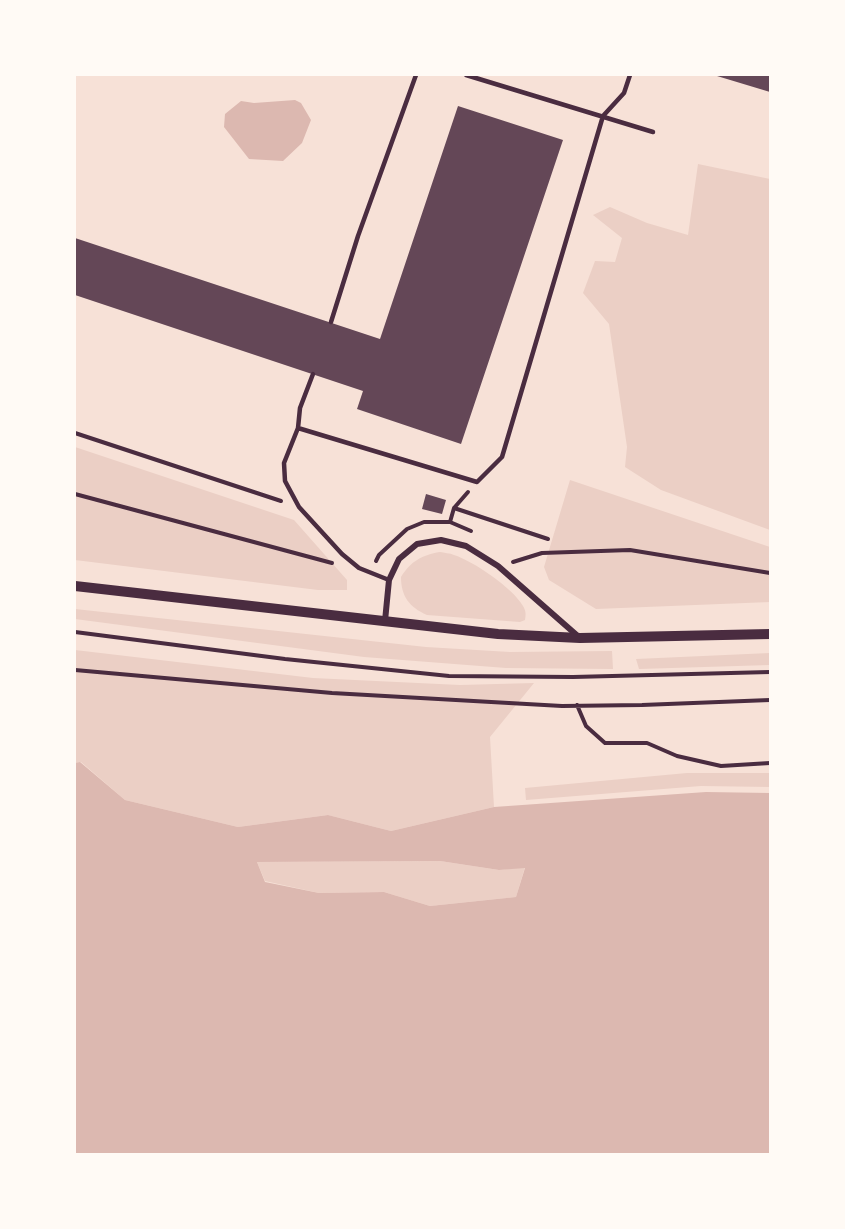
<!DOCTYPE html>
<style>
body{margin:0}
#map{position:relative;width:845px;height:1229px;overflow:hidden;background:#f7e1d7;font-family:Overpass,sans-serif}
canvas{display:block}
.frame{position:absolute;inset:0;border:76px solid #fffaf5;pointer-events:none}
</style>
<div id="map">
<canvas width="845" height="1229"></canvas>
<div class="frame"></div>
</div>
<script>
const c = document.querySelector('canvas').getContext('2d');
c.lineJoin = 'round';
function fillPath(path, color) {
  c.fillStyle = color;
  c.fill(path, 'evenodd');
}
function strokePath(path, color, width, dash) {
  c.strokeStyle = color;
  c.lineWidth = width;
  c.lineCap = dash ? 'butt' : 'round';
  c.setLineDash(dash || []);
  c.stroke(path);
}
const green = new Path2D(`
 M698 164 770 179V530L661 490 625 467 627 447 609 324 583 293 595 261 615 262 622 238 593 215 610 207 647 223 688 235Z
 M75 447 294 520 347 580V590H318L75 560Z
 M570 480 770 547V602L596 609 549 580 544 567Z
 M440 552C444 553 450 553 454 555 473 561 513 588 523 606 526 611 526 614 525 620L520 622 427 615C409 607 401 596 401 577 411 561 422 555 440 552Z
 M75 609 426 647 510 652 612 651 613 669 506 668 364 657 75 619Z
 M75 650 313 678 460 685 534 683 490 737 494 807 391 831 328 815 238 827 125 800 81 762 75 763Z
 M770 653V665L639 669 636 659Z
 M687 773H770V787L701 786 526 800 525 788Z
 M440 861 499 870 525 867 516 897 430 906 384 892 319 893 265 881 257 862Z`);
const water = new Path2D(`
 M295 100 301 103 311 120 302 143 283 161 249 159 224 127 225 114 241 101 254 103Z
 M80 762 125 800 238 827 328 815 391 831 494 807 706 792 770 793V1154H75V763ZM440 861 499 870 525 868 516 897 430 906 384 892 319 893 265 882 257 862Z`);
const building = new Path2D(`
 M717 75H770V92L717 76Z
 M458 106 563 140 461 444 357 409 363 391 75 295V238L380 339Z
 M426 494 446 500 442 514 422 509Z`);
const path = new Path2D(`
 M75 433 281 501
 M75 494 332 563
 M454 508 468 492
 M450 522 454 508 548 539
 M376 561 379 555 407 529 424 522H450L471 531
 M513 562 542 553 630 550 770 573
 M75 632 285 659 449 676 573 677 770 672
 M75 670 332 693 562 706 642 705 770 700
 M577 705 586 726 605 743H647L677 756 721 766 770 763`);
const service = new Path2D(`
 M466 75 653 132
 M331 322 358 236 416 75
 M313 374 300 408 298 428 284 463 285 481 299 507 342 554 359 568 389 580
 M298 428 477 482 502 457 603 116 624 93 630 75`);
const minor = new Path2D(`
 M385 621 389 580 399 559 417 544 441 540 466 546 498 566 580 638`);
const tertiary = new Path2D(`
 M75 586 498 634 580 638 770 634`);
fillPath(green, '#ebcfc5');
fillPath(water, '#dcb8b0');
fillPath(building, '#644757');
strokePath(path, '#4a2c40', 4);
strokePath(service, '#4a2c40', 4.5);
strokePath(minor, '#4a2c40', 6);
strokePath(tertiary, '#4a2c40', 10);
</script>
